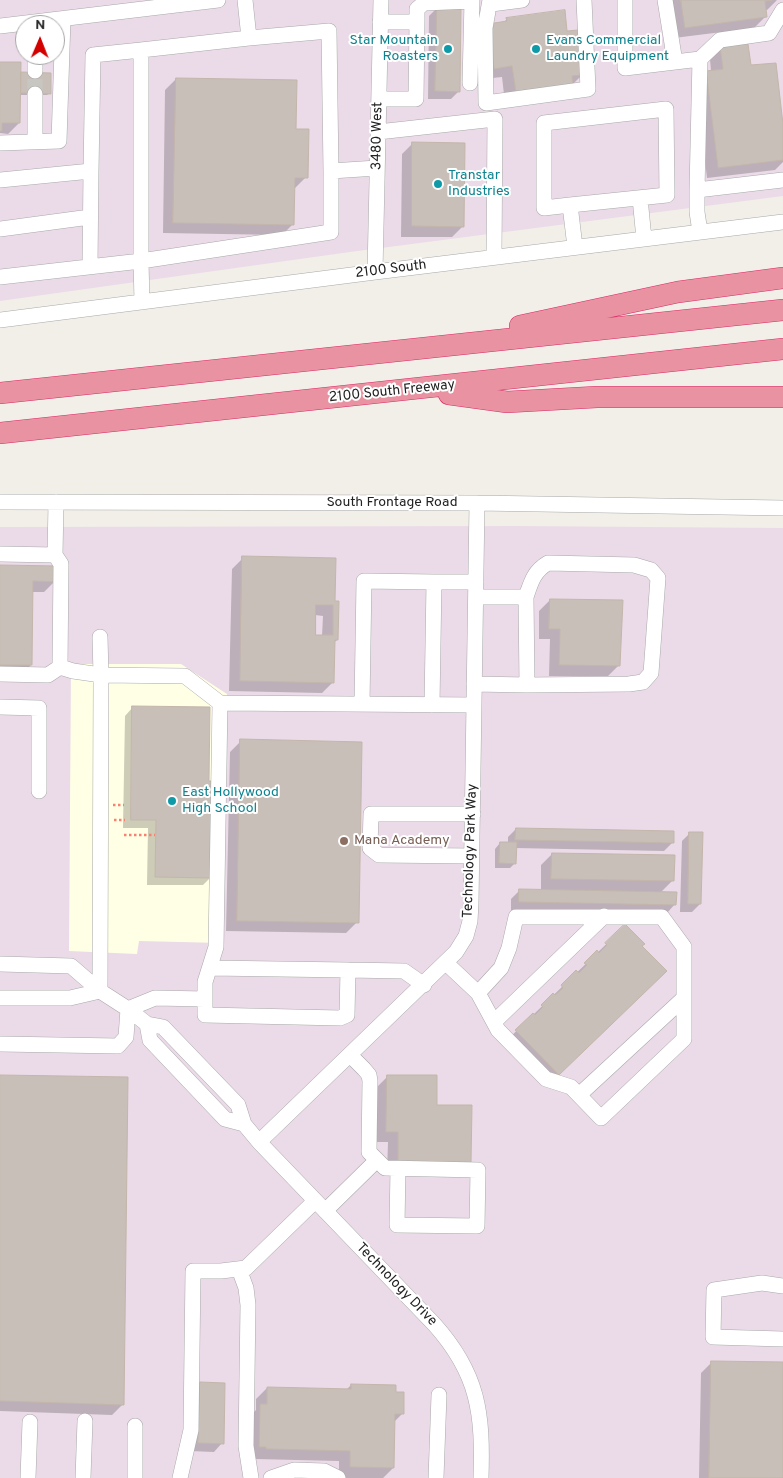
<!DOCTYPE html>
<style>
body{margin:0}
#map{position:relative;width:783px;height:1478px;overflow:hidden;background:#f2efe9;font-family:Overpass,sans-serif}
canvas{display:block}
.north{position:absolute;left:15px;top:15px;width:50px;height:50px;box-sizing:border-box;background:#fff;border:1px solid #a7a7a7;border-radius:50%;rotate:1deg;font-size:14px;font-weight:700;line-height:20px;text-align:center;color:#222}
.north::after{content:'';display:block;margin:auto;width:18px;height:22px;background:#d40000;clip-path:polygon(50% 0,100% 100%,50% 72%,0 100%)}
</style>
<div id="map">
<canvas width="783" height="1478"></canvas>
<div class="north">N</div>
</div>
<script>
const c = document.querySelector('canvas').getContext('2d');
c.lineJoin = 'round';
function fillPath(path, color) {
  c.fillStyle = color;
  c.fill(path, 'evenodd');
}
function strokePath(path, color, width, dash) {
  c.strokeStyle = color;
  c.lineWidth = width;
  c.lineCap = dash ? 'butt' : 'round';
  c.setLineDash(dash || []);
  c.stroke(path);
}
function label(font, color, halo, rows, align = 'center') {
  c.font = font + ' Overpass,sans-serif';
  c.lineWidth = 4;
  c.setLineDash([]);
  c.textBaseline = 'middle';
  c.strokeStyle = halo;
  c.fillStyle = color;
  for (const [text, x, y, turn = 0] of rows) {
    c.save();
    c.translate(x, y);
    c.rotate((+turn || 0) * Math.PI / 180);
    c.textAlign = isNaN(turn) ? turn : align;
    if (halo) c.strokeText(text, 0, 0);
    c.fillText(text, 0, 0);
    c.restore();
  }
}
const industrial = new Path2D(`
 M0 0H783V196L350 252 0 301ZM25 25H55V55H25Z
 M515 526 783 528V1478H0V527Z`);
const education = new Path2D(`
 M71 664H181L227 694 222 943 139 941 137 954 69 951Z`);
const shadow = new Path2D(`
 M670 0H777L767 10H764L765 17 754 28 674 38Z
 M437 8 459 91 451 99H428L429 16Z
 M507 19 566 33 582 75 561 96 505 103 502 77 483 79 503 23Z
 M721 48 750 67 783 134V162L775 170 707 178 696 83 711 71 710 59Z
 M0 63 20 73 50 74V93L47 95H19V123L8 134 0 133Z
 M176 79 295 130 306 177 295 188H294L293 224 282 235 163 233 165 90Z
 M413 143 463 226 452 237H401L402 154Z
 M243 558 334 602 337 640 333 643V682L322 693 229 691 232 569ZM315 615 323 616 322 636H314Z
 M0 566 55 581 44 592H32L31 665 20 676 0 675Z
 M550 600 619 665 608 676H549L550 639H539V611Z
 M133 707 208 782 211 877 203 885H147L148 828H123L125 716Z
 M241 741 357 922 346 933 226 931 230 752Z
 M516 829 672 843 664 851 515 848V863L510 868H495V849L500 843 508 844V837Z
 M690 833 700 904 692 912H680L682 841Z
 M552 854 673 880 660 893 675 904 667 913 511 910V899L519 891H541V865Z
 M625 926 641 946 665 971 547 1085 505 1042Z
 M0 1076 123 1404 112 1415 0 1411Z
 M388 1076 435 1106H471L387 1173 388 1142H376L377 1087Z
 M712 1362 783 1363V1478H699L701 1373Z
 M200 1383 222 1443 214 1452 190 1451 192 1392Z
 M351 1385 394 1393 402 1414 394 1422 393 1468 383 1478H339V1461L255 1459 249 1457 250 1416 256 1410V1399L267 1388 346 1390Z`);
const building = new Path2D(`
 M681 0H772L765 1 767 17 685 28Z
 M437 7H461L460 92 435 91Z
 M565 10 567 31 578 30 583 75 572 76 573 85 516 93 512 66 494 69 488 24 507 21 506 18Z
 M748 44 751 65 776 63 783 124V160L718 168 706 71 723 69 720 47Z
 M0 62H21L20 123H2V131H0Z
 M21 72 51 73V94L21 93Z
 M176 78 297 80 296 129H309L308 178H295L294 225 173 223Z
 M412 142 465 143 464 227 412 226Z
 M242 556 336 558 335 601H339L338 640H335L334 683 240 681ZM316 605H333V635H316Z
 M0 565 57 566 56 582 33 581 32 665H0Z
 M550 599 623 600 620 666 559 665 560 629H549Z
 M132 706 210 707 209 781H213L212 878 155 877 156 820H131Z
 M240 739 362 742 359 923 237 921Z
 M516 828 674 831V843L515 840Z
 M689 832H703L701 904H688Z
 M500 842H517L516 864 499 863Z
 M552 853 675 855 674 881 551 879Z
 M519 889 677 892 676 905 519 902Z
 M625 924 645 944 642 946 667 971 559 1075 515 1030 533 1013 535 1015 543 1007 541 1005 553 993 555 995 563 988 561 985 576 970 579 973 587 965 584 963 597 950 599 953 607 945 605 943Z
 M0 1075 128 1077 124 1405 0 1401Z
 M387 1075H437V1105H472L471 1163 398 1162V1132H386Z
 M711 1361 783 1362V1478H709Z
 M200 1382 225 1383 224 1444 198 1443Z
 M351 1384 396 1385V1392H404V1414H395L394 1468 350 1467V1451L266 1449V1447H259L260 1404H267V1387L351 1389Z`);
const minorTunnel = new Path2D(`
 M35 94V71`);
const path = new Path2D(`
 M113 805H124
 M114 820H125
 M124 835H155`);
const minor = new Path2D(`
 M245 0 249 38 329 31 331 171 377 168
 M490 0 485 28 486 103 588 89 584 0
 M625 0V68L700 59 697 190 783 180
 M665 0 675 62
 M491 4 522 0
 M417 22V9L424 3 472 1V0
 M0 26 218 0
 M249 38 141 50V261L331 232V171
 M700 59 720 40 769 33 783 10
 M35 71V55
 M470 83 472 1
 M35 94V141
 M379 99H416L417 22H380
 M378 132 495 119 494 257
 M0 143 59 141 63 19
 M0 180 91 171 93 55 141 50
 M697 190V212L700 232
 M640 198 644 239
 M570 205 667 195 666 109 544 123V208L570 205 575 247
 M0 229 90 217
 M90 267 91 171
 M375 272 381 0
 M0 277 141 261 142 302
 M0 320 375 272 783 222
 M0 502 477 503 783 508
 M0 554 55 555 56 502
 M55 555 61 564 60 667 73 671 101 675 100 637
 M526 597C531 582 534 571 548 563L634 565 651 570 658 578 651 673 643 682 629 684 527 685
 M0 674 48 675 60 667
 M474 684 527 685 526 597H476
 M362 704 364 581 434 582
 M432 705 434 582H476
 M0 707 39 708V791
 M472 856 379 855 370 848 371 814H473
 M446 963 478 993 498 1030 546 1079 571 1087 601 1118 684 1039V947L662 917H516L509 948 501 968 478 993
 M0 964 71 966 100 991 128 1009 147 1024 163 1027 238 1105 244 1124 259 1142 434 1324C479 1374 483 1414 481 1478
 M348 970 404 971 424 985
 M100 991 101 675 185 676 220 703 474 705
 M0 998H70L100 991
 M205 999V1015L340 1018 347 1015 348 970 210 968
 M494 1022 604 916
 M147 1024 150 1040 225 1119 244 1124
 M0 1044 118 1046 126 1037 128 1009 155 998 205 999V982L216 947 220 703
 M350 1055 364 1069 369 1075 370 1081 369 1152 377 1160
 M579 1095 684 998
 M259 1142 456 952 466 936 470 921 471 903 477 503
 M325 1211 377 1160 385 1168 478 1170 477 1226 397 1225 398 1169
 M239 1269 246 1288 248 1305 246 1446 251 1478
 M783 1286 762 1283 714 1290 713 1337 783 1339
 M28 1478 30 1422
 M83 1478 85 1421
 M135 1478V1426
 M180 1478 191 1430 193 1271H221L246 1268 315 1201
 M271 1478 294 1470 324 1471 338 1478
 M436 1478 439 1395`);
const highway = new Path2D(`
 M520 326 678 292 783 278
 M0 393 783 310
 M449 394 507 402 597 397H783
 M0 433 783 349`);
const markers = [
 [448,49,5,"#0f9aa8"],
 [536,49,5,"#0f9aa8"],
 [438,184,5,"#0f9aa8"],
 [172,801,5,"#0f9aa8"],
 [344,841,5,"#8d6e63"]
];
const cultureNames = [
 ["Star Mountain",438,41,"right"],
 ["Roasters",438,57,"right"],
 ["Evans Commercial",546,41],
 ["Laundry Equipment",546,57],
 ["Transtar",448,176],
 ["Industries",448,192],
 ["East Hollywood",182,793],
 ["High School",182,809]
];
const streetNames = [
 ["3480 West",378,136,-89],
 ["2100 South",391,270,-7],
 ["2100 South Freeway",392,392,-6],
 ["South Frontage Road",392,503],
 ["Technology Park Way",471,851,-88],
 ["Technology Drive",396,1285,46]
];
const educationNames = [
 ["Mana Academy",354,841]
];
fillPath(industrial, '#ebdbe8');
fillPath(education, '#ffffe5');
fillPath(shadow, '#0003');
fillPath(building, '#c7bfb8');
strokePath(building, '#c4b6ab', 1);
strokePath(minorTunnel, '#c8c6c1', 15, [15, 8]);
strokePath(minor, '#a9a9a9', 16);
strokePath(highway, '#dc2a67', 22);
strokePath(path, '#fa8072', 2.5, [2.5, 2.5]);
strokePath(minor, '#fff', 15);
strokePath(highway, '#e892a2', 21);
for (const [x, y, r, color] of markers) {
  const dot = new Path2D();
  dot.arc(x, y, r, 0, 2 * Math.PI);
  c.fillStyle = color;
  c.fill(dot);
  strokePath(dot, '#fff', 2);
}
label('14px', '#0d838f', '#fff', cultureNames, 'left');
label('14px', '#222', '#fff', streetNames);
label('14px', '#785e54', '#fff', educationNames, 'left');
</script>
